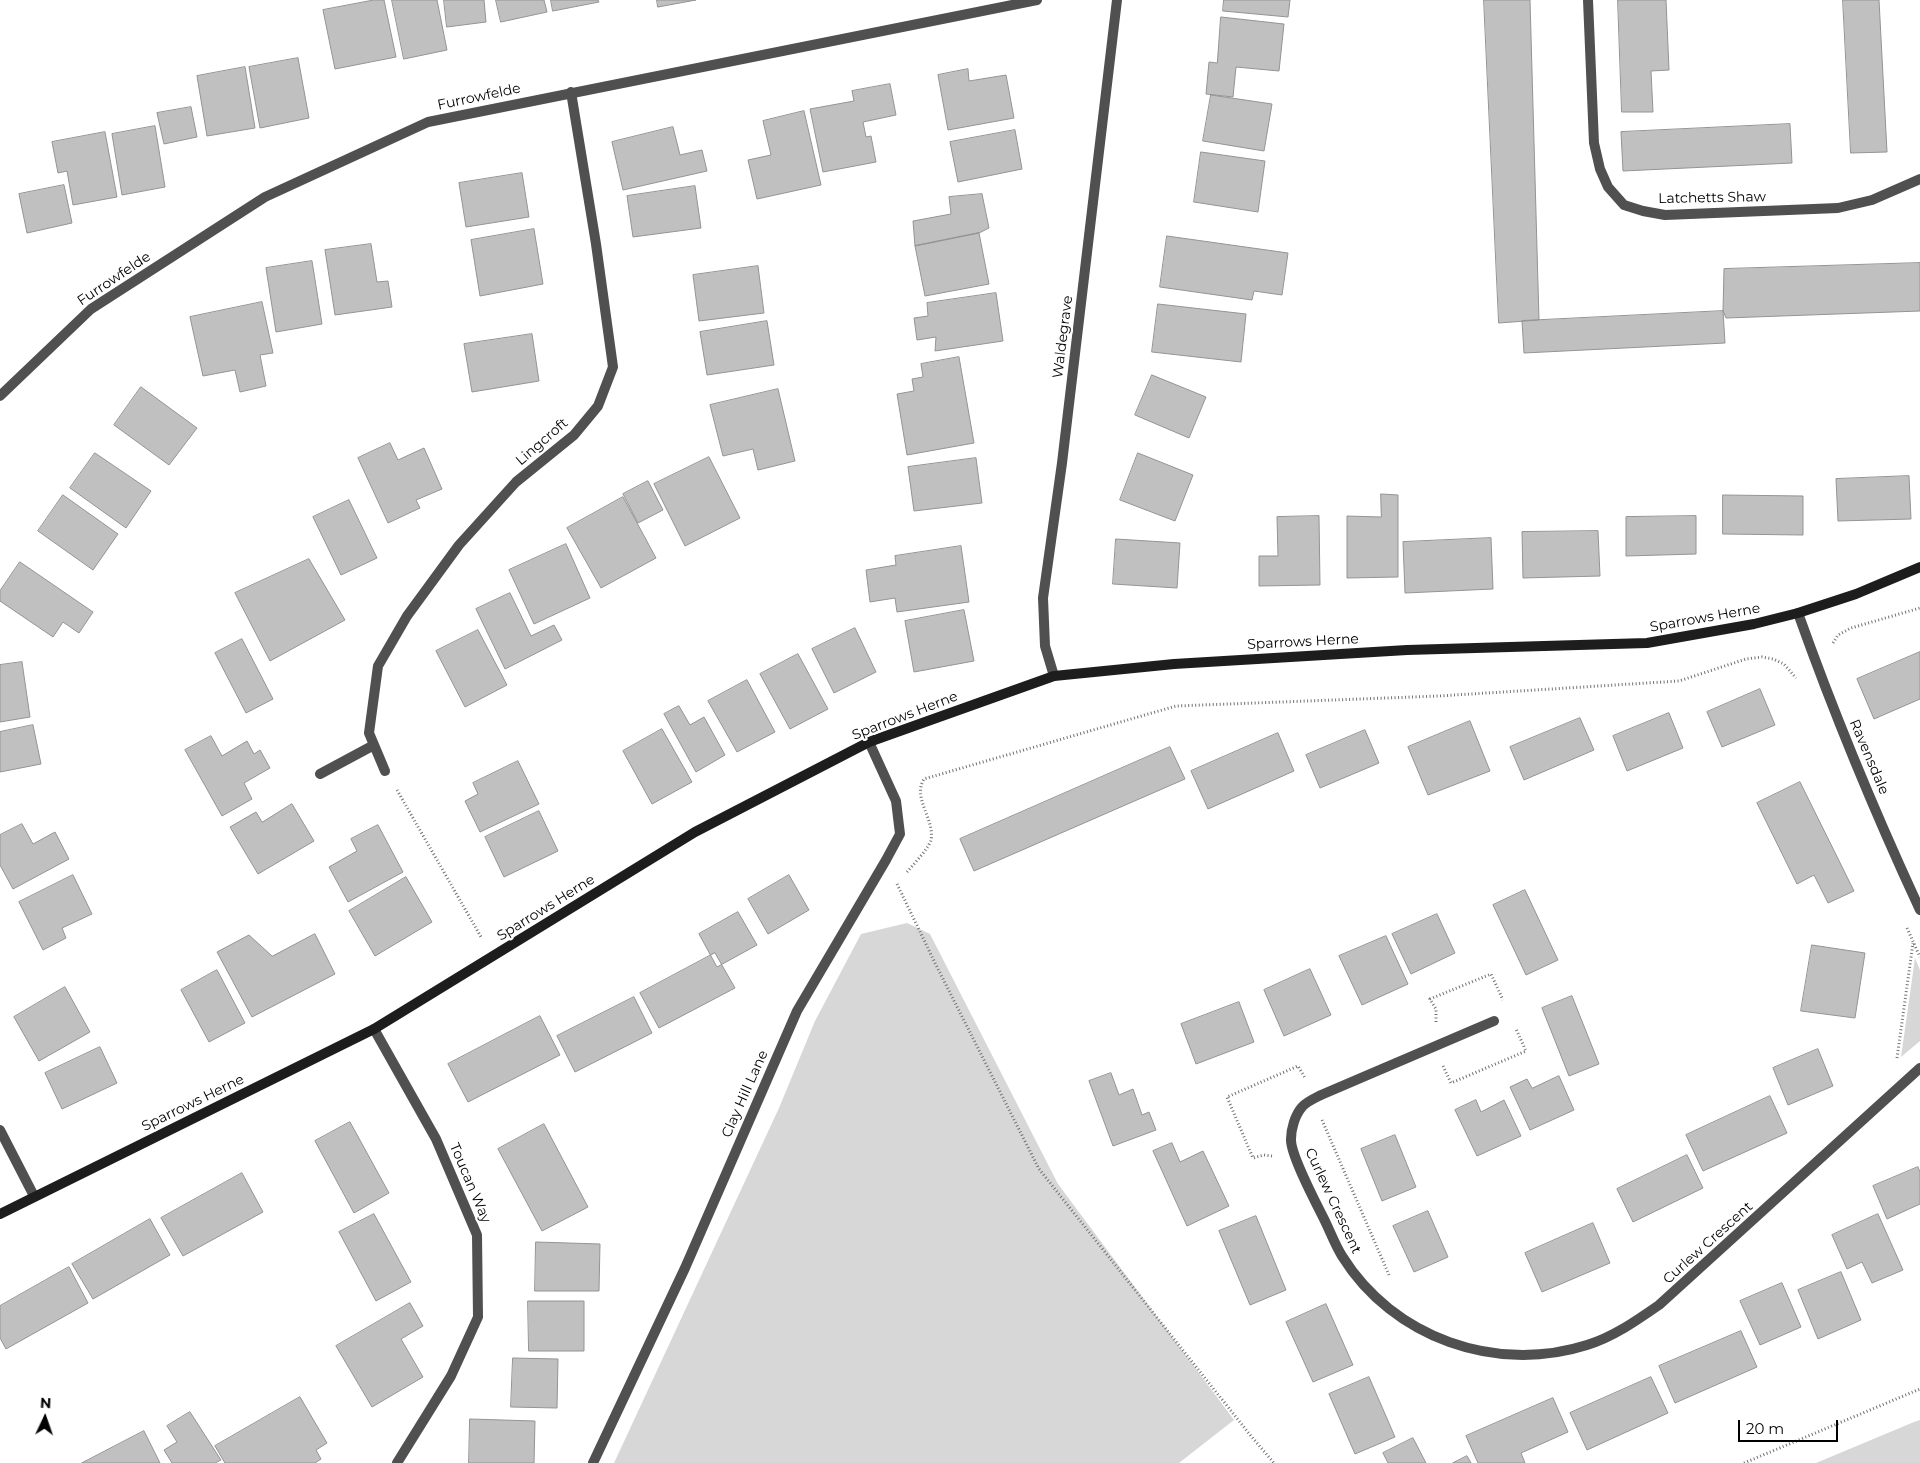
<!DOCTYPE html>
<style>
body{margin:0}
#map{position:relative;width:1920px;height:1463px;overflow:hidden;background:#fff;font-family:Montserrat,sans-serif}
canvas{display:block}
.north{position:absolute;left:20px;top:1393px;width:50px;height:50px;-webkit-text-stroke:4px #fff;paint-order:stroke;rotate:3deg;font-size:14px;font-weight:700;line-height:20px;text-align:center;color:#000}
.north::after{content:'';display:block;margin:auto;width:18px;height:22px;background:#000;clip-path:polygon(50% 0,100% 100%,50% 72%,0 100%)}
.scale{position:absolute;left:1738px;top:1420px;width:100px;height:22px;box-sizing:border-box;border:2px solid #000;border-top:0;padding-left:6px;font-size:15px;line-height:18px;white-space:nowrap;color:#000;-webkit-text-stroke:4px #fff;paint-order:stroke}
</style>
<div id="map">
<canvas width="1920" height="1463"></canvas>
<div class="north">N</div>
<div class="scale">20 m</div>
</div>
<script>
const c = document.querySelector('canvas').getContext('2d');
c.lineJoin = 'round';
function fillPath(path, color) {
  c.fillStyle = color;
  c.fill(path, 'evenodd');
}
function strokePath(path, color, width, dash) {
  c.strokeStyle = color;
  c.lineWidth = width;
  c.lineCap = dash ? 'butt' : 'round';
  c.setLineDash(dash || []);
  c.stroke(path);
}
function label(font, color, halo, rows, align = 'center') {
  c.font = font + ' Montserrat,sans-serif';
  c.lineWidth = 4.5;
  c.setLineDash([]);
  c.textBaseline = 'middle';
  c.strokeStyle = halo;
  c.fillStyle = color;
  for (const [text, x, y, turn = 0] of rows) {
    c.save();
    c.translate(x, y);
    c.rotate((+turn || 0) * Math.PI / 180);
    c.textAlign = isNaN(turn) ? turn : align;
    if (halo) c.strokeText(text, 0, 0);
    c.fillText(text, 0, 0);
    c.restore();
  }
}
const green = new Path2D(`
 M907 923 930 934 1058 1184 1234 1420 1179 1463H614L779 1108 815 1021 861 934Z
 M1915 958 1920 970V1041L1901 1057Z
 M1920 1420V1463H1816L1914 1422Z`);
const building = new Path2D(`
 M374 0H384L396 57 335 69 323 10Z
 M392 0H437L447 50 404 59Z
 M444 0H484L486 22 447 27Z
 M496 0H544L547 12 501 22Z
 M551 0H598L599 2 553 11Z
 M657 0H696L658 7Z
 M1224 0H1290L1288 17 1223 11Z
 M1484 0H1530L1539 320 1499 323Z
 M1618 0H1666L1669 70 1651 71 1653 112H1622Z
 M1843 0H1879L1887 152 1851 153Z
 M1221 17 1284 24 1279 71 1236 67 1233 97 1206 94 1209 62 1217 63Z
 M298 58 309 118 260 128 249 67Z
 M245 67 255 128 207 136 197 76Z
 M968 69 969 81 1006 75 1014 118 948 130 938 75Z
 M890 84 896 115 863 122 866 137 871 136 876 162 823 172 810 109 854 101 852 91Z
 M1211 95 1272 104 1264 151 1203 141Z
 M191 107 197 137 164 144 157 113Z
 M804 111 821 185 757 199 748 160 771 155 763 121Z
 M1790 124 1792 163 1623 171 1621 132Z
 M155 126 165 187 122 195 112 134Z
 M673 127 680 155 702 150 707 171 623 190 612 142Z
 M1015 130 1022 169 958 182 950 142Z
 M105 132 117 197 73 205 67 171 58 173 52 142Z
 M1201 152 1265 161 1258 212 1194 202Z
 M522 173 529 217 466 227 459 183Z
 M64 185 72 223 27 233 19 194Z
 M695 186 701 228 633 237 627 196Z
 M982 194 989 228 979 233 915 246 913 221 951 214 949 197Z
 M534 229 543 284 480 296 471 240Z
 M979 233 989 284 925 296 915 246Z
 M1167 236 1288 253 1282 295 1254 291 1252 300 1160 287Z
 M371 244 377 282 388 281 392 307 335 315 325 250Z
 M312 261 322 324 276 332 266 268Z
 M1920 263V311L1726 318 1723 311 1724 269Z
 M758 266 764 313 699 321 693 275Z
 M996 293 1003 341 935 351 936 337 917 340 914 318 928 316 927 303Z
 M262 302 273 353 260 355 266 386 240 392 235 370 203 376 190 317Z
 M1158 304 1246 314 1241 362 1152 352Z
 M1723 311 1725 343 1524 353 1522 321Z
 M767 321 774 365 707 375 700 332Z
 M532 334 539 381 472 392 464 344Z
 M959 357 974 443 907 455 897 394 914 391 912 379 923 377 921 364Z
 M1152 375 1206 397 1189 438 1135 415Z
 M141 387 197 428 169 465 114 425Z
 M778 389 795 461 758 470 753 449 723 456 710 405Z
 M390 443 398 460 424 448 442 489 416 500 420 508 388 523 358 458Z
 M95 453 151 491 126 528 70 488Z
 M1138 453 1193 475 1175 521 1120 500Z
 M709 457 740 518 685 546 654 484Z
 M976 458 982 503 914 511 908 467Z
 M1909 476 1911 519 1838 521 1836 479Z
 M648 481 663 510 638 523 623 494Z
 M1381 494 1398 495V577L1347 578V516L1381 517Z
 M63 495 118 534 93 570 38 531Z
 M1723 495 1803 496V535L1723 534Z
 M623 497 656 558 601 588 567 528Z
 M349 500 377 558 341 575 313 517Z
 M1319 516 1320 585 1259 586V556H1278L1277 517Z
 M1696 516V554L1626 556V517Z
 M1598 531 1600 576 1523 578 1522 532Z
 M1491 538 1493 589 1405 593 1403 542Z
 M1116 539 1180 543 1177 588 1113 584Z
 M566 544 590 598 534 624 509 570Z
 M961 546 969 602 897 612 895 598 870 602 866 570 896 565 895 556Z
 M309 559 345 620 270 661 235 593Z
 M20 562 93 612 79 633 63 622 53 637 0 601V591Z
 M510 593 531 636 554 625 562 640 505 669 476 609Z
 M964 610 974 661 914 672 905 621Z
 M855 628 876 672 834 693 812 649Z
 M478 630 507 685 465 707 436 651Z
 M242 639 273 699 246 713 215 653Z
 M1920 652V699L1874 719 1857 679Z
 M798 654 828 709 790 729 760 674Z
 M22 662 30 717 0 722V665Z
 M747 680 775 732 737 752 708 701Z
 M1760 689 1775 725 1722 747 1707 712Z
 M679 706 690 725 704 717 725 755 696 772 664 714Z
 M1669 713 1683 748 1627 771 1613 736Z
 M1580 718 1594 750 1524 780 1510 747Z
 M1470 721 1490 771 1428 795 1408 747Z
 M33 725 41 764 0 772V732Z
 M662 729 692 782 652 804 623 751Z
 M1365 730 1379 763 1320 788 1306 755Z
 M1278 733 1294 771 1208 809 1191 771Z
 M211 736 222 756 247 741 254 754 260 750 270 768 244 783 252 799 222 816 185 750Z
 M1170 747 1185 779 974 871 960 839Z
 M518 761 539 804 480 832 465 801 478 794 473 783Z
 M1800 782 1854 891 1828 903 1814 875 1797 884 1757 803Z
 M292 804 314 841 258 874 230 827 256 812 262 822Z
 M539 811 558 851 504 877 485 837Z
 M22 824 33 844 55 832 69 859 13 889 0 865V835Z
 M378 825 403 872 348 902 329 867 357 851 351 839Z
 M73 875 92 914 62 928 66 938 43 950 19 902Z
 M789 875 809 910 768 934 748 899Z
 M406 877 432 922 375 956 349 911Z
 M1525 890 1558 960 1526 975 1493 905Z
 M738 912 757 945 717 967 699 934Z
 M1437 914 1455 953 1411 974 1392 934Z
 M315 934 335 974 252 1017 217 952 249 935 272 956Z
 M1386 936 1408 984 1362 1005 1339 956Z
 M1812 945 1865 953 1855 1018 1801 1011Z
 M715 953 735 988 659 1028 640 993Z
 M1310 969 1331 1015 1284 1036 1264 990Z
 M217 970 245 1023 209 1042 181 990Z
 M65 987 90 1032 39 1061 14 1017Z
 M1572 996 1599 1064 1569 1076 1542 1008Z
 M634 997 652 1033 575 1072 557 1036Z
 M1239 1002 1254 1042 1196 1064 1181 1024Z
 M540 1016 560 1055 468 1102 448 1064Z
 M100 1047 117 1083 62 1109 45 1073Z
 M1818 1049 1833 1086 1788 1105 1773 1068Z
 M1111 1073 1119 1095 1133 1089 1142 1115 1149 1112 1156 1130 1113 1146 1089 1081Z
 M1559 1076 1574 1110 1530 1130 1510 1087 1527 1079 1532 1088Z
 M1770 1096 1787 1133 1703 1171 1686 1135Z
 M1476 1100 1481 1112 1504 1100 1521 1136 1477 1156 1455 1110Z
 M350 1122 389 1193 354 1213 315 1141Z
 M544 1124 588 1207 542 1231 498 1149Z
 M1395 1135 1416 1187 1382 1201 1361 1149Z
 M1172 1143 1180 1162 1203 1151 1229 1206 1187 1226 1153 1151Z
 M1687 1155 1703 1188 1633 1222 1617 1189Z
 M1918 1167 1920 1172V1204L1887 1219 1873 1186Z
 M242 1173 263 1212 183 1256 161 1218Z
 M1428 1211 1448 1257 1414 1272 1393 1226Z
 M374 1214 411 1282 376 1301 339 1232Z
 M1878 1214 1903 1270 1872 1283 1862 1262 1847 1269 1832 1235Z
 M1256 1216 1286 1290 1250 1305 1219 1231Z
 M150 1219 170 1255 93 1299 72 1264Z
 M1593 1223 1610 1263 1542 1292 1525 1253Z
 M536 1242 600 1244 599 1291H535Z
 M69 1267 88 1303 6 1349 0 1338V1306Z
 M1841 1272 1861 1320 1818 1339 1798 1290Z
 M1782 1283 1801 1327 1760 1345 1740 1301Z
 M528 1301H584V1351H529Z
 M410 1303 423 1326 401 1339 423 1377 372 1407 336 1346Z
 M1326 1304 1353 1365 1313 1382 1286 1322Z
 M1741 1331 1757 1367 1675 1403 1659 1366Z
 M513 1358 558 1359 557 1408 511 1407Z
 M1369 1377 1395 1437 1355 1454 1329 1394Z
 M1651 1377 1668 1413 1587 1450 1570 1413Z
 M300 1397 327 1443 316 1450 321 1459 315 1463H225L215 1446Z
 M1553 1398 1568 1432 1521 1453 1525 1463H1478L1466 1436Z
 M190 1412 221 1460 215 1463H172L164 1450 177 1442 167 1426Z
 M470 1419 535 1421 534 1463H469Z
 M144 1431 160 1463H82Z
 M1413 1438 1426 1463H1388L1383 1453Z
 M1467 1456 1471 1463H1453Z`);
const path = new Path2D(`
 M1833 643 1838 635 1851 628 1920 608
 M397 790 481 937
 M907 872C913 865 929 848 931 840 935 819 912 798 924 779L1176 706 1439 696 1679 681 1746 659 1762 657 1773 659 1784 664 1796 678
 M897 884 936 965 1039 1169 1251 1436 1274 1463
 M1907 928 1920 957
 M1436 1022V1009L1430 999 1491 974 1503 1000
 M1897 1058 1913 943
 M1443 1066 1451 1083 1526 1051 1516 1029
 M1322 1120 1389 1275
 M1272 1156 1264 1155 1253 1158 1227 1097 1298 1066 1305 1078
 M1744 1463 1920 1389`);
const street = new Path2D(`
 M1588 0 1594 143 1600 169 1608 187 1624 205 1643 211 1665 215 1838 208 1872 200 1920 179
 M0 396 91 309 265 197 428 122 1037 0
 M1798 613C1834 714 1875 813 1920 910
 M1054 676 1045 646 1043 598 1062 463 1117 0
 M385 771 369 733 378 666 407 616 459 545 516 482 574 435 598 406 613 367 596 244 571 92
 M320 774 374 745
 M1494 1021 1321 1095C1315 1098 1306 1102 1302 1107 1295 1115 1291 1129 1291 1139 1290 1154 1316 1203 1324 1219 1330 1231 1335 1245 1342 1256 1393 1338 1496 1374 1587 1345 1613 1337 1636 1321 1659 1305L1920 1068
 M374 1029 436 1139 477 1235 478 1317 451 1376 397 1463
 M0 1130 34 1196
 M593 1463 685 1268 797 1011 886 860 900 834 896 801 869 742`);
const secondary = new Path2D(`
 M0 1214 374 1029 695 832 869 742 1054 676 1174 664 1407 650 1647 643 1754 624 1798 613 1856 594 1920 567`);
const streetNames = [
 ["Furrowfelde",479,97,-12],
 ["Latchetts Shaw",1712,198,-1],
 ["Furrowfelde",114,279,-34],
 ["Waldegrave",1063,337,-83],
 ["Lingcroft",542,442,-41],
 ["Sparrows Herne",1705,618,-10],
 ["Sparrows Herne",1303,642,-3],
 ["Sparrows Herne",905,716,-21],
 ["Ravensdale",1869,757,67],
 ["Sparrows Herne",546,908,-32],
 ["Clay Hill Lane",745,1094,-66],
 ["Sparrows Herne",193,1103,-26],
 ["Toucan Way",470,1183,67],
 ["Curlew Crescent",1333,1201,65],
 ["Curlew Crescent",1708,1243,-42]
];
fillPath(green, '#d7d7d7');
fillPath(building, '#c0c0c0');
strokePath(building, '#949494', 1);
strokePath(path, '#727272', 3, [1, 2.5]);
strokePath(street, '#505050', 10);
strokePath(secondary, '#1d1d1d', 10);
label('14px', '#000', '#fff', streetNames);
</script>
